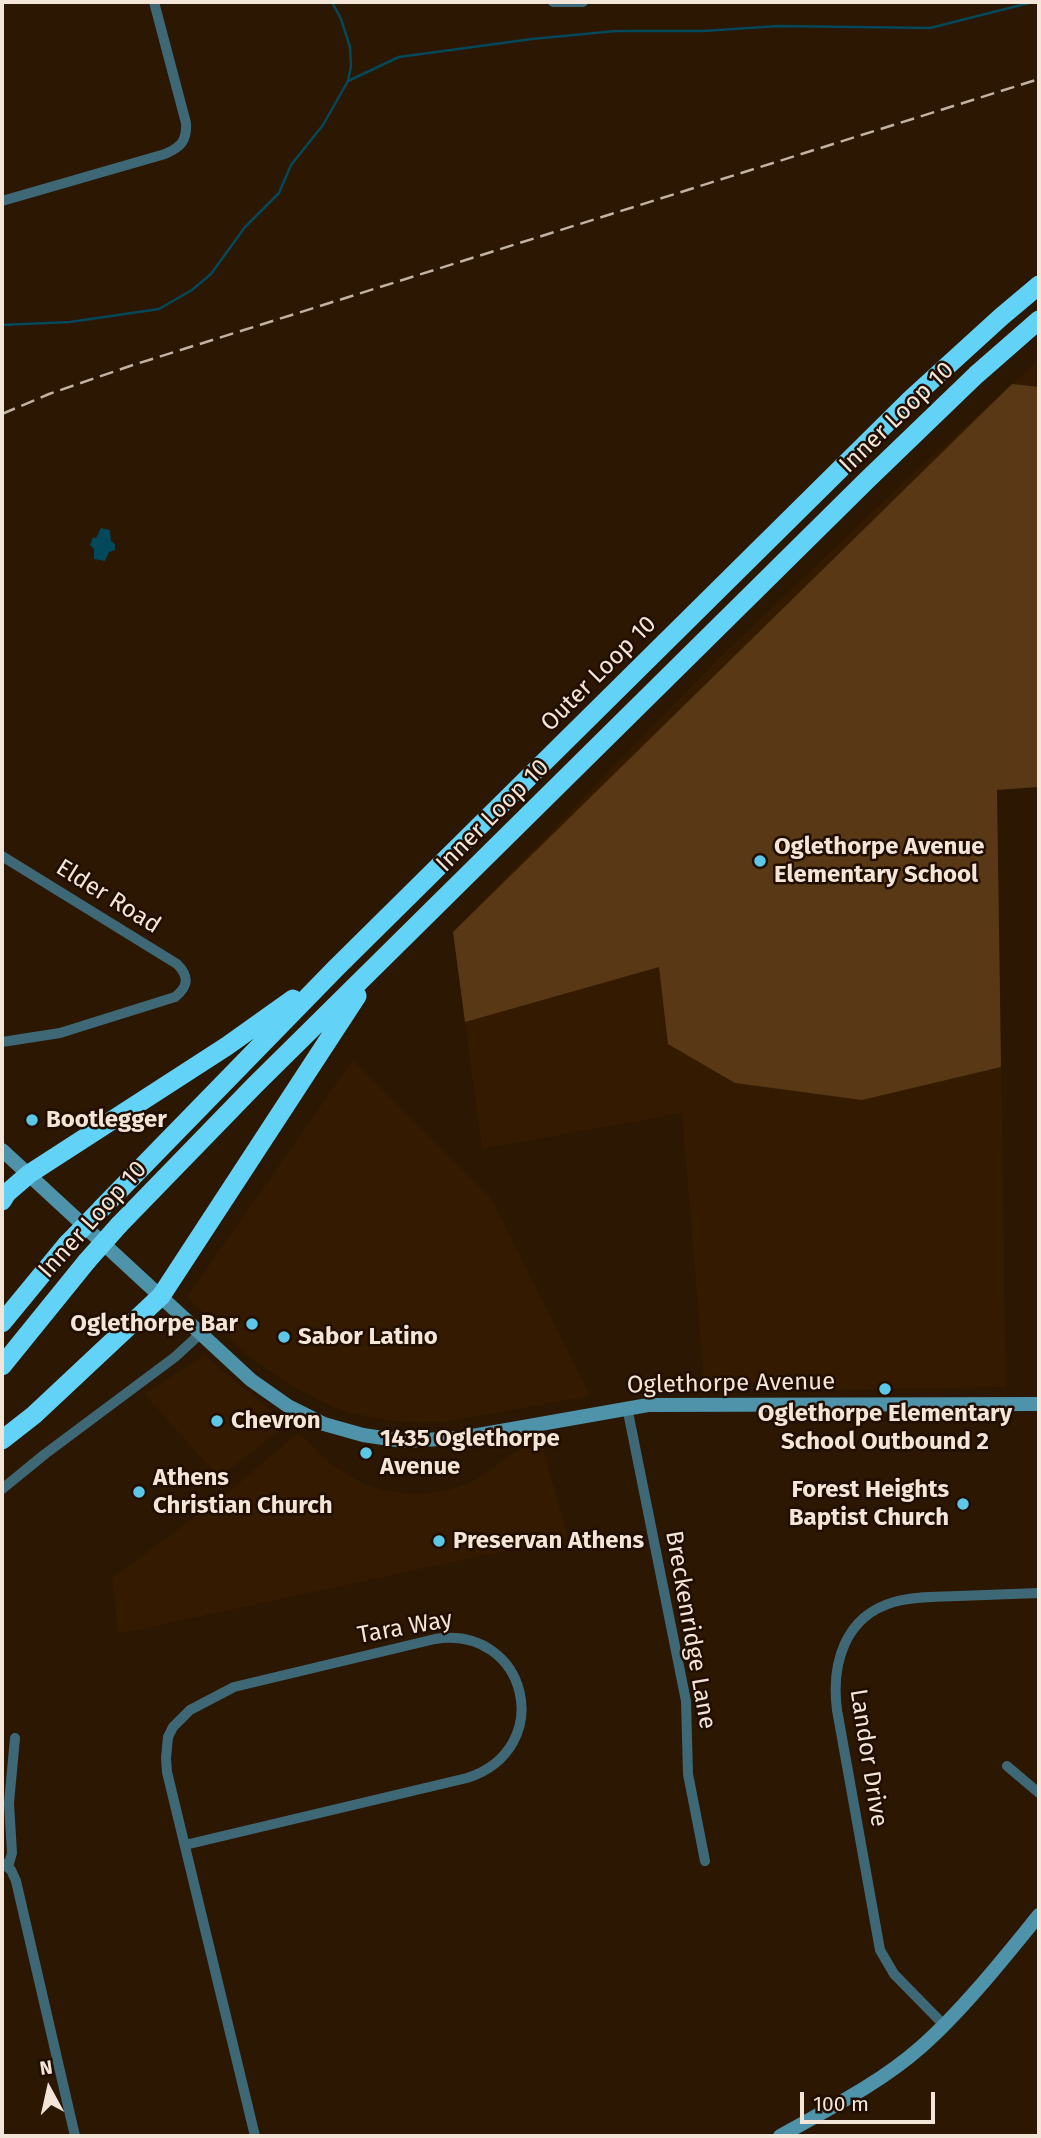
<!DOCTYPE html>
<style>
body{margin:0}
#map{position:relative;width:1041px;height:2138px;overflow:hidden;background:#2b1702;font-family:"Fira Sans",sans-serif}
canvas{display:block}
.frame{position:absolute;inset:0;border:4px solid #f3e5d8;pointer-events:none}
.north{position:absolute;left:14px;top:2054px;width:70px;height:70px;-webkit-text-stroke:5px #210e00;paint-order:stroke;rotate:352deg;font-size:19px;font-weight:700;line-height:28px;text-align:center;color:#f3e5d8}
.north::after{content:'';display:block;margin:auto;width:24px;height:32px;background:#f3e5d8;clip-path:polygon(50% 0,100% 100%,50% 72%,0 100%)}
.scale{position:absolute;left:800px;top:2092px;width:135px;height:32px;box-sizing:border-box;border:4px solid #f3e5d8;border-top:0;padding-left:9px;font-size:21px;line-height:24px;white-space:nowrap;color:#f3e5d8;-webkit-text-stroke:5px #210e00;paint-order:stroke}
</style>
<div id="map">
<canvas width="1041" height="2138"></canvas>
<div class="frame"></div>
<div class="north">N</div>
<div class="scale">100 m</div>
</div>
<script>
const c = document.querySelector('canvas').getContext('2d');
c.lineJoin = 'round';
function fillPath(path, color) {
  c.fillStyle = color;
  c.fill(path, 'evenodd');
}
function strokePath(path, color, width, dash) {
  c.strokeStyle = color;
  c.lineWidth = width;
  c.lineCap = dash ? 'butt' : 'round';
  c.setLineDash(dash || []);
  c.stroke(path);
}
function label(font, color, halo, rows, align = 'center') {
  c.font = font + ' "Fira Sans",sans-serif';
  c.lineWidth = 5;
  c.setLineDash([]);
  c.textBaseline = 'middle';
  c.strokeStyle = halo;
  c.fillStyle = color;
  for (const [text, x, y, turn = 0] of rows) {
    c.save();
    c.translate(x, y);
    c.rotate((+turn || 0) * Math.PI / 180);
    c.textAlign = isNaN(turn) ? turn : align;
    if (halo) c.strokeText(text, 0, 0);
    c.fillText(text, 0, 0);
    c.restore();
  }
}
const built = new Path2D(`
 M1039 360V787L997 790 1006 1387 817 1390 815 1383 704 1382 682 1113 482 1149 453 932 715 662 907 479Z
 M353 1060 490 1197 590 1396 444 1422 392 1421 351 1413 331 1406 296 1388 249 1357 187 1297Z
 M204 1355 288 1424 219 1477 144 1394Z
 M298 1433 331 1464 357 1480 381 1490 415 1494 445 1491 471 1482 491 1470 510 1455 540 1438 568 1537 118 1634 112 1578 231 1490Z`);
const forest = new Path2D(`
 M1012 384 1039 387V787L997 790 1001 1067 862 1100 735 1083 668 1044 659 967 465 1022 453 932Z`);
const water = new Path2D(`
 M101 528 110 530 111 541 115 544V550L109 552 105 561 94 559V549L90 545 93 537 96 538Z`);
const stream = new Path2D(`
 M348 81 399 57 532 39 616 31H704L778 26 930 28 1033 2
 M2 325 70 322 159 309 192 290 211 274 245 227 279 193 291 165 323 125 348 81 351 66 350 47 341 19 332 2`);
const street = new Path2D(`
 M553 2H583
 M2 201 165 154C181 147 187 141 186 123L154 2
 M2 856 177 964C189 976 189 986 175 997L60 1033 2 1042
 M627 1407 686 1701 688 1774 705 1861
 M2 1489 45 1454 175 1357 200 1334
 M1007 1766 1039 1793
 M185 1845 467 1778C557 1749 528 1625 435 1639L234 1687 190 1710 173 1727 168 1737 166 1758 167 1772 255 2136
 M2 1863 11 1870 16 1881 75 2136
 M8 1867 12 1853 9 1803 15 1738
 M944 2025 894 1974 880 1950 837 1710C831 1663 845 1616 894 1602 915 1596 937 1597 958 1596 985 1595 1012 1594 1039 1593`);
const secondary = new Path2D(`
 M2 1150 251 1380 288 1406 324 1424 363 1435 403 1441 461 1438 648 1405 1039 1404
 M780 2136C828 2109 879 2084 921 2047 962 2011 1004 1958 1039 1915`);
const highway = new Path2D(`
 M2 1201 7 1193 29 1174 227 1046 293 999
 M102 1208 336 968 911 399 1001 317 1039 285
 M119 1225 255 1085 866 481 976 375 1039 320
 M2 1323 67 1244
 M2 1366 87 1261
 M2 1440 34 1415 161 1296 357 996`);
const rail = new Path2D(`
 M2 414 49 394 130 366 1039 79`);
const highwayBridge = new Path2D(`
 M67 1244 102 1208
 M87 1261 119 1225`);
const markers = [
 [760,861,7,"#5dc7e8"],
 [32,1120,7,"#5dc7e8"],
 [252,1324,7,"#5dc7e8"],
 [284,1337,7,"#5dc7e8"],
 [885,1389,7,"#5dc7e8"],
 [217,1421,7,"#5dc7e8"],
 [366,1453,7,"#5dc7e8"],
 [139,1492,7,"#5dc7e8"],
 [963,1504,7,"#5dc7e8"],
 [439,1541,7,"#5dc7e8"]
];
const streetNames = [
 ["Inner Loop 10",897,418,-44],
 ["Outer Loop 10",599,674,-45],
 ["Inner Loop 10",493,816,-45],
 ["Elder Road",108,897,32],
 ["Inner Loop 10",93,1220,-48],
 ["Oglethorpe Avenue",731,1384,-1],
 ["Tara Way",405,1628,-10],
 ["Breckenridge Lane",690,1630,80],
 ["Landor Drive",868,1758,81]
];
const poiNames = [
 ["Oglethorpe Avenue",774,847],
 ["Elementary School",774,875],
 ["Bootlegger",46,1120],
 ["Oglethorpe Bar",238,1324,"right"],
 ["Sabor Latino",298,1337],
 ["Oglethorpe Elementary",885,1414,"center"],
 ["School Outbound 2",885,1442,"center"],
 ["Chevron",231,1421],
 ["1435 Oglethorpe",380,1439],
 ["Avenue",380,1467],
 ["Athens",153,1478],
 ["Christian Church",153,1506],
 ["Forest Heights",949,1490,"right"],
 ["Baptist Church",949,1518,"right"],
 ["Preservan Athens",453,1541]
];
fillPath(built, '#341b00');
fillPath(forest, '#593915');
fillPath(water, '#04495b');
strokePath(stream, '#04495b', 2.5);
strokePath(street, '#3f6876', 10);
strokePath(secondary, '#4e93a9', 14);
strokePath(highway, '#62d3f6', 19);
strokePath(rail, '#c2b2a3', 2.5, [14, 7]);
strokePath(highwayBridge, '#62d3f6', 19);
for (const [x, y, r, color] of markers) {
  const dot = new Path2D();
  dot.arc(x, y, r, 0, 2 * Math.PI);
  c.fillStyle = color;
  c.fill(dot);
  strokePath(dot, '#210e00', 2.5);
}
label('24px', '#f3e5d8', '#210e00', streetNames);
label('bold 24px', '#f3e5d8', '#210e00', poiNames, 'left');
</script>
